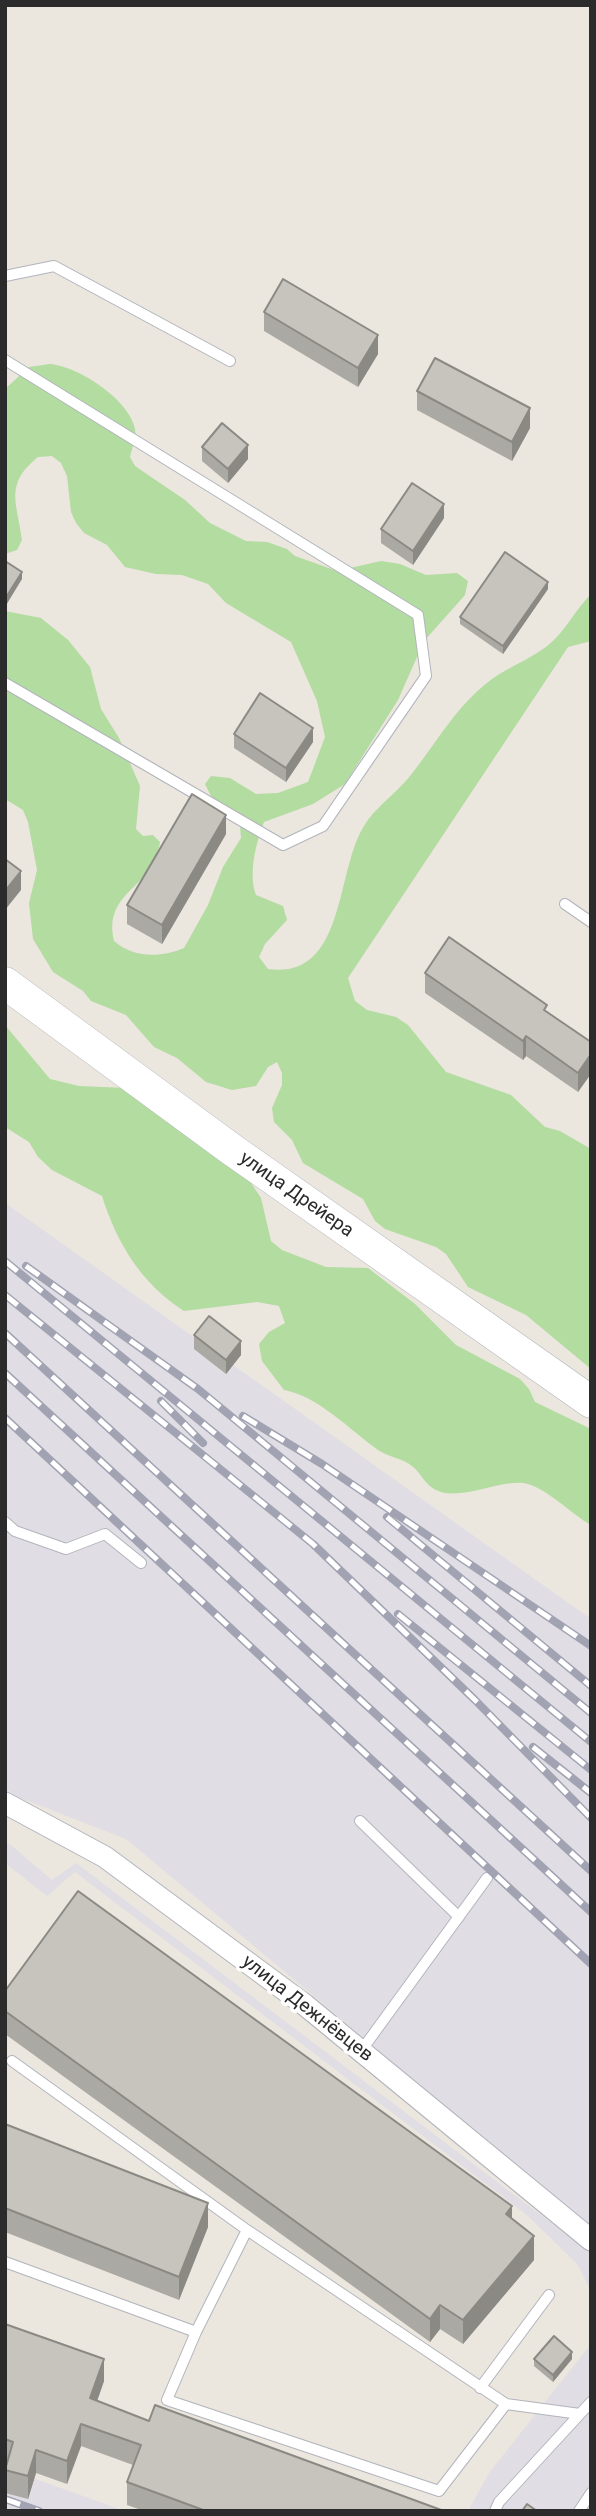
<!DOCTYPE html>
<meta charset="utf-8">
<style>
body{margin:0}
#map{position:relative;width:596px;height:2516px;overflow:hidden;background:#ebe6de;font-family:Roboto,sans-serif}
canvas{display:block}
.frame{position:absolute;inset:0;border:7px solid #2b2b2b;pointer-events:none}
</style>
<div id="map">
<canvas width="596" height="2516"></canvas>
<div class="frame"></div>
</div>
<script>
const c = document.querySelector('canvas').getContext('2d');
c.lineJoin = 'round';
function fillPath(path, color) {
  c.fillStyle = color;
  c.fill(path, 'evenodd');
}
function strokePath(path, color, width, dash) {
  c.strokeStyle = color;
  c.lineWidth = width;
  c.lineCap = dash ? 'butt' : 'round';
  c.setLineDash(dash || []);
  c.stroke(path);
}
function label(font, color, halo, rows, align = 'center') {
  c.font = font + ' Roboto,sans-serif';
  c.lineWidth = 7;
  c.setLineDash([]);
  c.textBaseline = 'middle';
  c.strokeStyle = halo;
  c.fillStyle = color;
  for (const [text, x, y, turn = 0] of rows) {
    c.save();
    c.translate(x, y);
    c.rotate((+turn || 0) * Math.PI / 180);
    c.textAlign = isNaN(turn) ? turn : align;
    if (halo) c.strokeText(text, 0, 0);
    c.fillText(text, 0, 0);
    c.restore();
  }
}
const industrial = new Path2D(`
 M5 1203 591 1619V2228L126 1839 15 1796 5 1788Z
 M5 1840 52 1880 76 1863 591 2253V2292L578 2265 527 2215 75 1872 47 1896 5 1863Z
 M591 2344V2511H468L489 2473Z
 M5 2468 125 2511H5Z`);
const green = new Path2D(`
 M50 364C78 366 130 400 135 429 137 438 132 447 130 457L135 466 185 500 210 523 246 541 267 542 287 549 295 556 337 571 381 561 400 564 426 575 457 573 468 581 465 595 424 641 398 700 345 784 313 804 264 822C256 843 248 874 256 895L283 906 287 920 265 944 259 957 268 969C346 980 335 872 364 826 376 806 396 794 410 776 438 741 455 707 492 679 511 665 537 657 554 640 568 626 577 608 591 594V641L568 647 348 978 355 1001 367 1010 396 1017 408 1025 446 1072 511 1095 545 1127 560 1131 591 1149V1369L526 1315 468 1287 446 1254 436 1247 385 1229 375 1221 363 1199 303 1163 292 1140 274 1122 272 1108 282 1085V1073L277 1062 268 1067 256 1086 232 1090 206 1082 177 1058 154 1047 126 1015 91 1001 83 991 53 972 33 939 29 903 37 870 28 822 23 810 5 799V611L41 618 68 640 90 667 101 709 119 738 140 786 136 829 143 836 153 835 160 842C152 891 103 890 114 941 133 958 161 958 184 948L208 905 223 867 241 838 240 825 211 796 205 784 211 776 230 778 256 794 278 793 308 782 325 737 317 701 291 642 226 603 208 584 182 575 156 574 125 567 107 545 84 533 76 523 71 512 67 476 61 463 52 456 38 457C3 485 18 504 22 540L17 550 5 554V389L29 367Z
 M5 1025 50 1079 79 1086 126 1088 245 1174 261 1198 271 1241 282 1250 326 1267 368 1268 415 1304 456 1345 520 1379 529 1389 535 1402 591 1429V1525C571 1514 545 1486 523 1483 496 1480 457 1503 434 1489 424 1483 420 1472 412 1466 402 1458 388 1457 378 1450 350 1430 318 1396 284 1390L262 1361 259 1344 269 1332 285 1323 279 1306 257 1302 184 1311C142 1284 117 1244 102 1196L52 1170 38 1157 29 1142 5 1127Z`);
const service = new Path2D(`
 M5 276 54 266 230 361
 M5 360 418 615 426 676 323 826 283 845 5 683
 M565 904 591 922
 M5 1522 15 1531 66 1549 105 1534 141 1563
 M360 1821 459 1917
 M361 2051 487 1878
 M12 2061 247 2230
 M5 2262 196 2332 167 2400 439 2491 506 2404
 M196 2332 247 2230 506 2404 580 2414
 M480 2388 549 2295
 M495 2511 499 2502 591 2402
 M579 2511 591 2493`);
const minor = new Path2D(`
 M5 1803 105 1857 305 2005 591 2240`);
const secondary = new Path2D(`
 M5 983 231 1149 591 1402`);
const rail = new Path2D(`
 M5 1261 591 1742
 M26 1266 198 1389 591 1713
 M5 1295 313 1544 475 1700 591 1818
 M5 1333 591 1871
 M5 1373 591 1912
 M161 1401 203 1443
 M243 1416 322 1464 591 1646
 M5 1418 591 1964
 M387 1517 591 1686
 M398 1614 591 1770
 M533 1747 591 1793
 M5 2499 39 2511`);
const wall = new Path2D(`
 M264 312 378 354 358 387 264 331Z
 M417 391 530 428 512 461 417 410Z
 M202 447 248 459 228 483 202 461Z
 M444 518 413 565 381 543V529Z
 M548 589 503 654 460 624V617Z
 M234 734 313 742 286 782 234 748Z
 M226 834 162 944 127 924V905Z
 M425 973 547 1012 591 1042 578 1092 526 1056 523 1060 425 993Z
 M194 1335 241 1355 226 1374 194 1349Z
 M5 1991 512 2218 534 2260 463 2344 440 2329 430 2342 5 2034Z
 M5 2124 208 2227 179 2300 5 2232Z
 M5 2324 104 2381 97 2401 149 2421 444 2511H144L127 2505V2482L133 2465 81 2446 67 2484 36 2473 28 2499 5 2493V2470L7 2462H5Z
 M534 2359H572L553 2382 534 2366Z`);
const shadedWall = new Path2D(`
 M378 335V354L358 387V368Z
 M530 408V428L512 461V442Z
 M248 445V459L228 483V469Z
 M444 504V518L413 565V551Z
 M22 572V579L5 607V599Z
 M548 582V589L503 654V646Z
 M313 728V742L286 782V768Z
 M226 815V834L162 944V925Z
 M21 871V890L5 910V891Z
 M526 1036V1056L523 1060V1041Z
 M591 1054V1074L578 1092V1073Z
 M241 1341V1355L226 1374V1360Z
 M208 2203V2227L179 2300V2277Z
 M512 2206V2230L506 2214Z
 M534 2236V2260L463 2344V2320Z
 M440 2305V2329L430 2342V2319Z
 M572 2352V2359L553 2382V2375Z
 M104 2359V2381L90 2421V2398Z
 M81 2424V2446L67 2484V2461Z
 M36 2450V2473L28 2499V2476Z`);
const building = new Path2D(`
 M283 279 378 335 358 368 264 312Z
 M435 358 530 408 512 442 417 391Z
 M222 423 248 445 228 469 202 447Z
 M412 483 444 504 413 551 381 529Z
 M505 552 548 582 503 646 460 617Z
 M5 561 22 572 5 599Z
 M260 693 313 728 286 768 234 734Z
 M192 794 226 815 162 925 127 905Z
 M5 859 21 871 5 891Z
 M449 937 547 1005 544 1010 591 1042V1054L578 1073 526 1036 523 1041 425 973Z
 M209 1316 241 1341 226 1360 194 1335Z
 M78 1891 512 2206 506 2214 534 2236 463 2320 440 2305 430 2319 5 2011V1991Z
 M5 2124 208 2203 179 2277 5 2208Z
 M5 2324 104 2359 90 2398 149 2421 155 2405 444 2511H206L127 2482 141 2445 81 2424 67 2461 36 2450 28 2476 5 2470 13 2442 5 2439Z
 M554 2336 572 2352 553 2375 534 2359Z
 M527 2504 537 2511H522Z`);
const streetNames = [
 ["улица Дрейера",296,1195,35],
 ["улица Дежнёвцев",307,2009,38]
];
fillPath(industrial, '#e0dee4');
fillPath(green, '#b2dca0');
strokePath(service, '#b2b4bd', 12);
strokePath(minor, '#b2b4bd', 23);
strokePath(secondary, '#b2b4bd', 33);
strokePath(service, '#fff', 10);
strokePath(minor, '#fff', 21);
strokePath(secondary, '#fff', 32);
strokePath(rail, '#a1a3b3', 8);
strokePath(rail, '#fff', 5, [16]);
fillPath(wall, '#aba9a3');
fillPath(shadedWall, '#8b8984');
fillPath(building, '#c7c4bd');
strokePath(building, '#8b8984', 2);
label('19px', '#2b2b2b', '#fff', streetNames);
</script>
